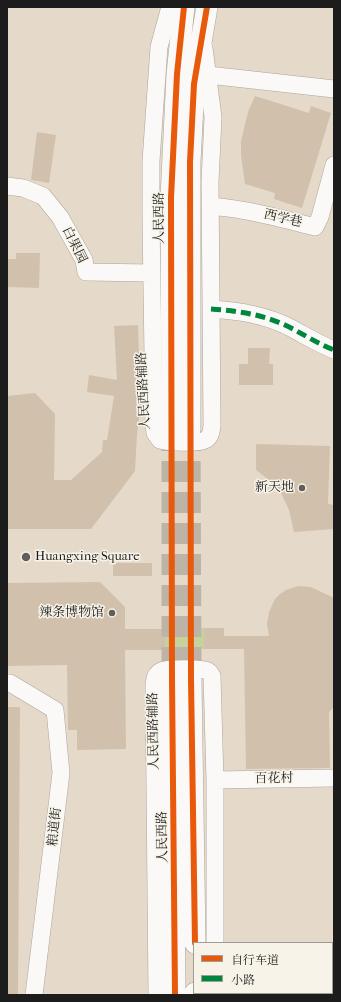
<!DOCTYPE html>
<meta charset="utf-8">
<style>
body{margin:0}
#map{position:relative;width:341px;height:1002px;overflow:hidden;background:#e5d9c9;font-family:"IM FELL French Canon","Noto Serif SC",serif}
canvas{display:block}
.frame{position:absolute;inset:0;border:8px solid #1c1c1c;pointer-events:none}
.legend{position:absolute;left:193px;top:942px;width:140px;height:52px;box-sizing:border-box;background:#f7f3e8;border:1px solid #9f9d96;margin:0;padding:5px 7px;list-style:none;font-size:12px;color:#1c1c1c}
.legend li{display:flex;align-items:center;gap:8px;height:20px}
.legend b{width:20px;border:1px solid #9f9d96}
</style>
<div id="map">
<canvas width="341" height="1002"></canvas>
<div class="frame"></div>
<ul class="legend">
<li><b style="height:5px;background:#e8590c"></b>自行车道</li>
<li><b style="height:5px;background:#00873e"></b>小路</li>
</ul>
</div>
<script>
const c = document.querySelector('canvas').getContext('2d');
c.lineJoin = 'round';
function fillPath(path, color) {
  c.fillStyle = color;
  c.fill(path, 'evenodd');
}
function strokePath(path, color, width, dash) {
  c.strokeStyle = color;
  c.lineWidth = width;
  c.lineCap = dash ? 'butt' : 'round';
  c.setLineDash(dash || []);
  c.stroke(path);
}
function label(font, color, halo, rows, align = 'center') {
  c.font = font + ' "IM FELL French Canon","Noto Serif SC",serif';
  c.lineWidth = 3;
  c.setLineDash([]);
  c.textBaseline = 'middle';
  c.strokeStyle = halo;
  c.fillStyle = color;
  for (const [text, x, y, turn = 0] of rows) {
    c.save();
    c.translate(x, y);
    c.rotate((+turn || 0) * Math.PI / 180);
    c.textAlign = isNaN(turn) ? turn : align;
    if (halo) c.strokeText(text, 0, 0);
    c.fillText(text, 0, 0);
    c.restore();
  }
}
const green = new Path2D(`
 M204 628V649L165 650V629Z`);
const building = new Path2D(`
 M255 96 309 113 311 106 331 113 302 208 274 199 275 193 245 184 241 155V141L248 112Z
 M37 132 56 135 49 183 31 180Z
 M16 253H40L39 288 7 287V259H16Z
 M138 325 140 383 143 384V389L137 434 135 471 91 529H7V396L35 393 55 414 54 480H71L102 452 103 440H107L114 396 87 392 89 375 117 380 114 326Z
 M248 348H270L269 364H273V385H239V364H248Z
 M256 444 330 446 328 504 334 505V529L294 532 289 510 282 495 269 480 256 470Z
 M113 563H152V576H113Z
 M100 582 125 607V629H165V650H125L126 749 77 750V730H68L67 665 7 666V583Z
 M298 586 311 587 334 598V707L329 712 330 768 246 769 244 649H204V628H224V636H269L267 624 269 612 275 599 280 594 286 590Z
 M7 707H20L18 995H7Z`);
const majorTunnel = new Path2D(`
 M172 430V679
 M190 430 191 679`);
const minor = new Path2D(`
 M170 7 159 47 151 161V219L154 424 155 433 160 440C168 442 197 444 205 440 211 437 211 432 212 426L210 182 213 117 204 48
 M208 75 334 89
 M7 186 23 188 43 196 60 217 84 260 86 272 152 273
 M210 206C246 209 280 218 315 227L320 217 334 165
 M211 309C240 311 267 315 293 329 306 336 319 344 334 350
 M7 683H10L55 710 61 773 34 995
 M215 780 334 778
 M157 995 154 684C155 679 155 674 161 671 167 668 202 668 208 671 210 672 211 674 212 676L215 780V943
 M215 995V993`);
const major = new Path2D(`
 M172 430 171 198 177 74 184 7
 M190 430V162L194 84 207 7
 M172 679 175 995
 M191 679 195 943
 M195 993V995`);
const quiet = new Path2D(`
 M211 309C240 311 267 315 293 329 306 336 319 344 334 350`);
const cycleway = new Path2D(`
 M195 943 191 679 190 162 194 84 207 7
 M175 995 172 679 171 198 177 74 184 7`);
const markers = [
 [302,488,4,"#625e59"],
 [26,557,5,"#625e59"],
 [112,613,4,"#625e59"]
];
const streetNames = [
 ["人民西路",160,218,-90],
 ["西学巷",283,219,13],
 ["白果园",74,245,64],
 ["人民西路辅路",144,391,-93],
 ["人民西路辅路",154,731,-91],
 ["百花村",274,779,-1],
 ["粮道街",55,827,-84],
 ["人民西路",163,837,-91]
];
const poiNames = [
 ["新天地",294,488],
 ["Huangxing Square",35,557,"left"],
 ["辣条博物馆",104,613]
];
fillPath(green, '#c5d29b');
fillPath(building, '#d1c1ac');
strokePath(majorTunnel, '#bdb3a6', 21, [21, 10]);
strokePath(minor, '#aca59b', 18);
strokePath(major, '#aca59b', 22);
strokePath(minor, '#fbf9f7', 17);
strokePath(major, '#fbf9f7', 21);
strokePath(quiet, '#00873e', 5, [10, 5]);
strokePath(cycleway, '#e8590c', 6);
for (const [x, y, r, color] of markers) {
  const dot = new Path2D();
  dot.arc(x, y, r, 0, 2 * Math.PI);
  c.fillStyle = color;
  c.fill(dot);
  strokePath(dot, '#f7f3e8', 1.5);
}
label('13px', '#1c1c1c', '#f7f3e8', streetNames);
label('13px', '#1c1c1c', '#f7f3e8', poiNames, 'right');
</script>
